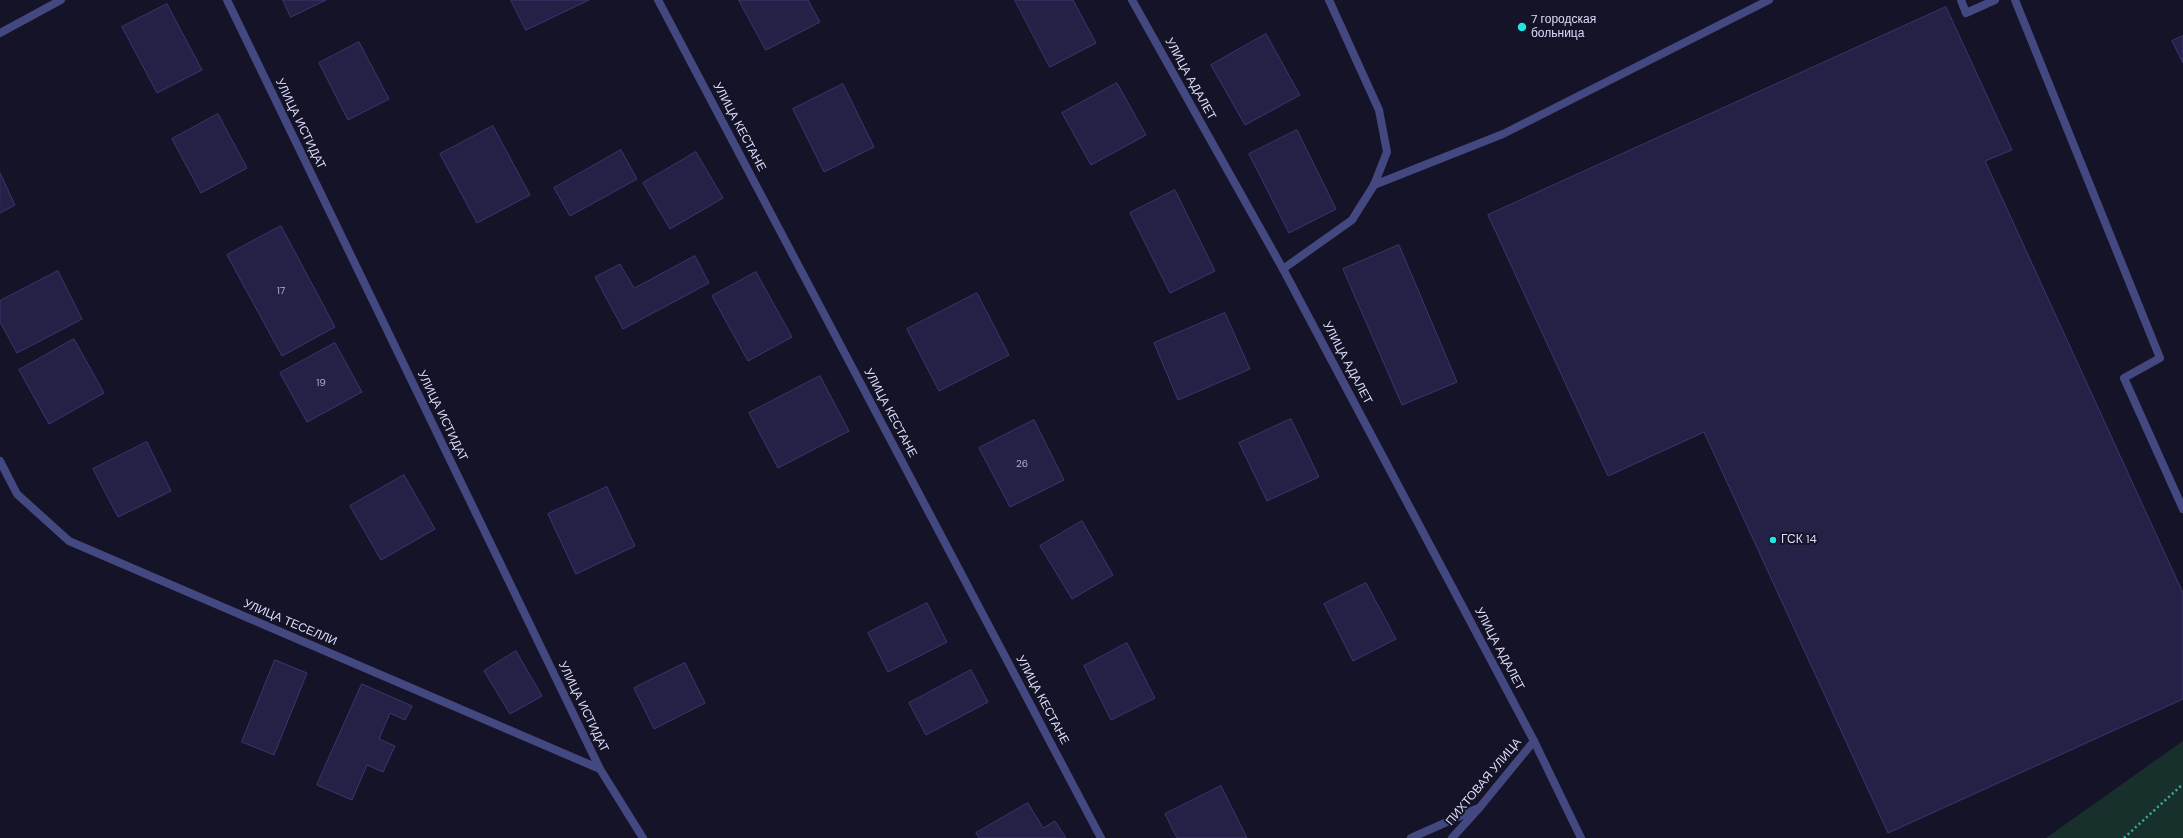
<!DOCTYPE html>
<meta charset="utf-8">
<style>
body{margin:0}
canvas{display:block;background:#141327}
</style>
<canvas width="2183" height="838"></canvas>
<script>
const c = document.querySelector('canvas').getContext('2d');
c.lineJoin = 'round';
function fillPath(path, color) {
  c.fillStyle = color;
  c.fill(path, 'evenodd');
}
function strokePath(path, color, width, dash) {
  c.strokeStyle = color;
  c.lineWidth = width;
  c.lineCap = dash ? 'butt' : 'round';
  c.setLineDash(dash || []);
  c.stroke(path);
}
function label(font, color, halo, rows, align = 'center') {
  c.font = font + ' "DM Sans",sans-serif';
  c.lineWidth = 4;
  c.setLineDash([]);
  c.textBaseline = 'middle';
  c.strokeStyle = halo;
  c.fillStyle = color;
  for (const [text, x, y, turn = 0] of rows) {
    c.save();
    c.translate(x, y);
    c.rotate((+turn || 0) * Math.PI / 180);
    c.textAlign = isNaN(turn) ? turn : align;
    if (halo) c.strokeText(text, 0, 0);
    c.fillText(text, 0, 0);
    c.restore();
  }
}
const green = new Path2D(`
 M2183 741V838H2046Z`);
const building = new Path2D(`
 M283 0H326L291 17Z
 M511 0H589L526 30Z
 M739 0H808L820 22 766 50Z
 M1015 0H1073L1096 43 1050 67Z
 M167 4 202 70 157 93 122 27Z
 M1946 7 2012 150 1985 161 2183 593V699L1888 833 1704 432 1608 476 1488 215Z
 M1266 34 1300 95 1245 125 1211 65Z
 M2183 36V63L2172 41Z
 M359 42 389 99 348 120 319 63Z
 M1117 83 1146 135 1091 165 1062 113Z
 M843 84 874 147 824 172 793 109Z
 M218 114 247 168 201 193 172 139Z
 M493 126 530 195 477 223 440 154Z
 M1297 130 1336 209 1289 233 1249 154Z
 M621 150 637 179 570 216 554 188Z
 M696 152 723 198 670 229 643 183Z
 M0 173 15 205 0 213Z
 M1175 190 1215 271 1170 293 1130 213Z
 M281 226 335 327 282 356 227 255Z
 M1399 245 1457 382 1402 405 1343 269Z
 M695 256 709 283 623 329 595 277 620 264 634 288Z
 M58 271 82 319 17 353 0 322V301Z
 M756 272 792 337 748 361 712 296Z
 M977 293 1009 355 939 391 907 329Z
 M1225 313 1250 369 1178 400 1154 343Z
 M74 339 104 393 49 424 19 370Z
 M335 343 362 392 307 422 280 373Z
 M820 376 849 431 778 468 749 413Z
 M1291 419 1319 477 1267 501 1239 443Z
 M1034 420 1064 480 1010 507 979 448Z
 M147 442 171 491 118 517 93 469Z
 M404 475 435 529 381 560 350 506Z
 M607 487 635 546 576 574 548 514Z
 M1082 521 1113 575 1072 599 1040 546Z
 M1366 583 1396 639 1353 661 1324 604Z
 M927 603 947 642 888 672 868 633Z
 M1127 643 1155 698 1111 720 1084 666Z
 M516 651 542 696 510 714 484 671Z
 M275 660 307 673 274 755 242 742Z
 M685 663 705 703 654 729 634 688Z
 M971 670 988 702 926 735 909 703Z
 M362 684 412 706 405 720 390 713 379 739 395 746 383 772 367 765 352 800 317 785Z
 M1221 786 1247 838H1177L1165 814Z
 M1028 803 1043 828 1055 821 1066 838H979L976 833Z`);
const path = new Path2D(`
 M2124 838 2183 784`);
const service = new Path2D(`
 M1961 0 1966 13 1995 0
 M2015 0 2160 358 2124 378 2183 509
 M1374 185 1503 134 1769 0`);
const minor = new Path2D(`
 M227 0 600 769 643 838
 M658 0 1101 838
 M1132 0 1283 269
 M0 33 61 0
 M0 461 17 494 69 541 600 769
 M1411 838 1476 809
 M1452 838 1480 807 1534 741`);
const tertiary = new Path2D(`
 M1329 0 1379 110 1387 152 1374 185 1352 220 1283 269 1534 741 1581 838`);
const markers = [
 [1522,27,5,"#1fe5e3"],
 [1773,540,4,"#1fe5e3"]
];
const numberNames = [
 ["17",281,291],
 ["19",321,383],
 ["26",1022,464]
];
const poiNames = [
 ["7 городская",1531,20],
 ["больница",1531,34],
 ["ГСК 14",1781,540]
];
const streetNames = [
 ["УЛИЦА АДАЛЕТ",1190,79,61],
 ["УЛИЦА ИСТИДАТ",300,124,64],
 ["УЛИЦА КЕСТАНЕ",739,127,62],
 ["УЛИЦА АДАЛЕТ",1347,363,62],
 ["УЛИЦА КЕСТАНЕ",890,413,62],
 ["УЛИЦА ИСТИДАТ",442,416,64],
 ["УЛИЦА ТЕСЕЛЛИ",290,623,23],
 ["УЛИЦА АДАЛЕТ",1499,649,62],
 ["УЛИЦА КЕСТАНЕ",1042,700,62],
 ["УЛИЦА ИСТИДАТ",583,707,64],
 ["ПИХТОВАЯ УЛИЦА",1484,782,-50]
];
fillPath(green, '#17302c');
fillPath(building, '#242146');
strokePath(building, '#3b366f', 1);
strokePath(path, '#3ead9a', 2.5, [2, 3]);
strokePath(service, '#434880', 8);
strokePath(minor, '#434880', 8);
strokePath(tertiary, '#434880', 8);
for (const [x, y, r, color] of markers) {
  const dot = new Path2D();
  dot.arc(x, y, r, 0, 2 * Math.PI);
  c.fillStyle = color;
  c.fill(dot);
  strokePath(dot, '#141327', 1.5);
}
label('10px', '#afaece', null, numberNames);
label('12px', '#ddddfb', '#141327', poiNames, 'left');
label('12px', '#ddddfb', '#141327', streetNames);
</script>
